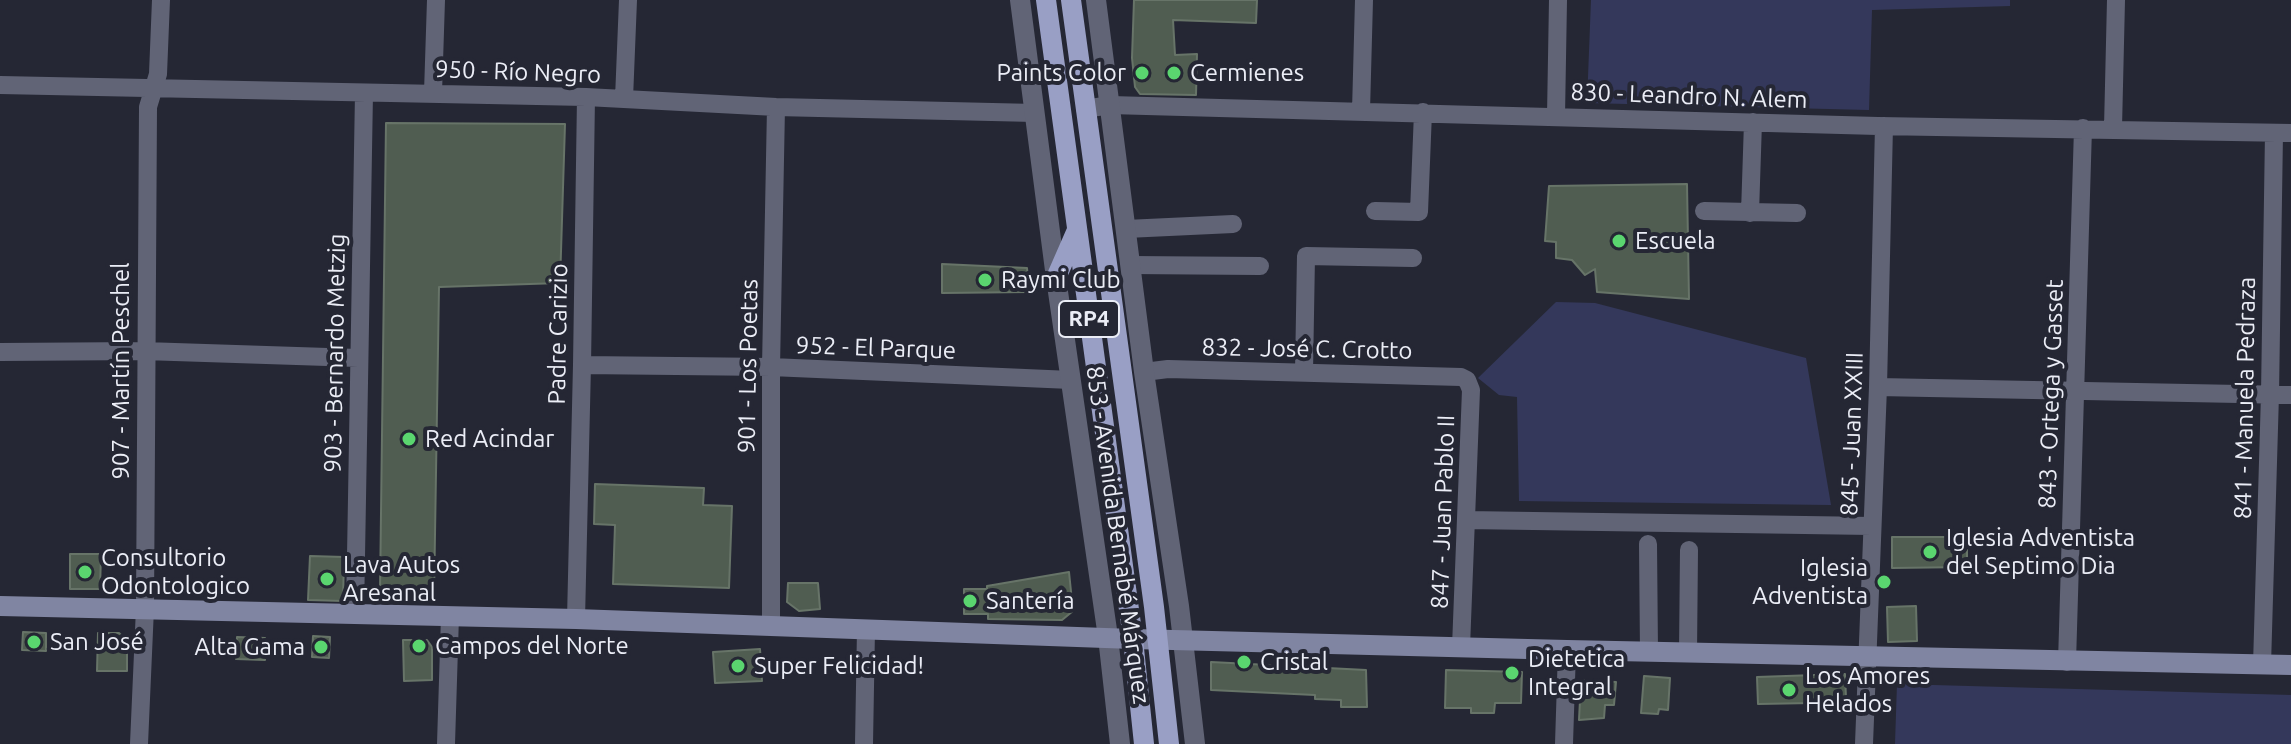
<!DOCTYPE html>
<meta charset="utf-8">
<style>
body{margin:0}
canvas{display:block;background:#252734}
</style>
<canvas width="2291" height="744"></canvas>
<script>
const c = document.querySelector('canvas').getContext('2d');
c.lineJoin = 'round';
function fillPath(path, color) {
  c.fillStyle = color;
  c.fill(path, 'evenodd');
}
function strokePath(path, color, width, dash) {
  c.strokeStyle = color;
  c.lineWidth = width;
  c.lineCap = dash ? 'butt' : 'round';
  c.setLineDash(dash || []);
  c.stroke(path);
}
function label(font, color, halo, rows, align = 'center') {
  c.font = font + ' Ubuntu,sans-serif';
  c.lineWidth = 8;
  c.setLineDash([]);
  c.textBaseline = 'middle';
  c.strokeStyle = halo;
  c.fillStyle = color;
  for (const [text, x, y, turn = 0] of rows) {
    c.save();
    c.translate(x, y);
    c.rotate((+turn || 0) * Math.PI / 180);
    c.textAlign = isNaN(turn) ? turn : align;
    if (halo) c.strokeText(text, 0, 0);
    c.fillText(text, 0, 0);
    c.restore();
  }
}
const green = new Path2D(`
 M1591 0H2010V6L1872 10 1869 110 1587 103Z
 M1556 302 1595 303 1806 358 1831 505 1519 501 1517 397 1499 395 1478 378Z
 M1897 684 2291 695V744H1895Z`);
const building = new Path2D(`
 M1134 0H1257L1256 23 1173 20 1175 55 1197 54 1196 95 1140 94 1135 87 1132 58Z
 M386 123 565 124 560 283 439 287 434 596 380 592Z
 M1687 184 1689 299 1597 292 1595 269 1585 275 1572 260 1556 258V242L1545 241 1549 186Z
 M942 264 1027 268 1029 292 942 293Z
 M595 484 704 488 703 505 732 506 729 588 613 584 615 525 594 524Z
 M1892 537H1967V567L1892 568Z
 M70 554H101L100 589H70Z
 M310 556 344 557 343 601 308 600Z
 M1069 572 1073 611 1062 620 988 619V614H964V589H987V586Z
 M788 583H818L820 609 799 611 787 602Z
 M1916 606 1917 641 1888 642 1887 607Z
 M23 632 46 633V651L22 650Z
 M98 633H119L127 641V671H97Z
 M313 636 330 637 329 658 312 657Z
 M237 637 265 638V660L236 659Z
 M403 640H427L432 647V680L404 681Z
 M760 649 762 681 715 683 713 652Z
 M1211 662 1366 670 1367 707H1341V700L1315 699V695L1211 690Z
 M1446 670 1522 672 1521 703H1495L1494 713H1471V708H1445Z
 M1845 674 1846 698 1812 699V703L1758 704 1757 677Z
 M1644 676 1670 678 1668 710 1659 709 1658 714 1641 713Z
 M1581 680 1616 682 1614 705H1605L1604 718 1579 720Z`);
const minor = new Path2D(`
 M0 85 586 97 776 107 1035 113
 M433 93 436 0
 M624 99 628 0
 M1085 109 1110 105 1878 126 2291 133
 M1361 111 1364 0
 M1556 116 1558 0
 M2113 128 2116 0
 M1375 211 1419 212 1423 112
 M1704 211 1797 213
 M1750 213 1753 122
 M1126 229 1233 224
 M1130 265 1260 266
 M0 352 144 351 358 358
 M582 365 771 367 1071 380
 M1144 372 1168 369 1461 377 1467 380 1471 390 1461 647
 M1304 372 1306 256 1413 258
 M1878 387 2291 395
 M1466 520 1872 526
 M1648 544 1649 652
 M355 614 364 93
 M576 619 582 365 586 97
 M771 626V367L776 107
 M1688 653 1689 550
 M2067 662 2083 128
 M2262 665 2270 394 2274 133
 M139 744 145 608 148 107 158 74 161 0
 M446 744 450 616
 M864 744 866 629
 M1564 744 1567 650
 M1864 744 1878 387 1884 126`);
const tertiary = new Path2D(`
 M1020 0 1056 278 1108 637 1120 744
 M1096 0 1144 372 1179 606 1195 744`);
const secondary = new Path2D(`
 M0 606 576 619 1133 639 1567 650 2291 665`);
const primary = new Path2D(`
 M1046 0 1133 639 1144 744
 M1071 0 1154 607 1169 744
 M1056 278 1077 230`);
const markers = [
 [1142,73,8,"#5ad56f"],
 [1174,73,8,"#5ad56f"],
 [1619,241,8,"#5ad56f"],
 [985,280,8,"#5ad56f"],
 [409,439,8,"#5ad56f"],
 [1930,552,8,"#5ad56f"],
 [85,572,8,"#5ad56f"],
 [327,579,8,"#5ad56f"],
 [1884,582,8,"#5ad56f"],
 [970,601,8,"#5ad56f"],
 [34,642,8,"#5ad56f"],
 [419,646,8,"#5ad56f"],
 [321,647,8,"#5ad56f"],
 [1244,662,8,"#5ad56f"],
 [738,666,8,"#5ad56f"],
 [1512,673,8,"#5ad56f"],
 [1789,690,8,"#5ad56f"]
];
const shields = [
 [1089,319,60]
];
const shieldNames = [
 ["RP4",1089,319]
];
const streetNames = [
 ["950 - Río Negro",518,72,2],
 ["830 - Leandro N. Alem",1689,96,2],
 ["Padre Carizio",558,334,-89],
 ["952 - El Parque",876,348,2],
 ["832 - José C. Crotto",1307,349,1],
 ["903 - Bernardo Metzig",335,353,-89],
 ["901 - Los Poetas",748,366,-89],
 ["907 - Martín Peschel",121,371,-90],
 ["843 - Ortega y Gasset",2051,394,-88],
 ["841 - Manuela Pedraza",2245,398,-89],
 ["845 - Juan XXIII",1852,434,-88],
 ["847 - Juan Pablo II",1443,512,-88],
 ["853 - Avenida Bernabé Márquez",1118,535,82]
];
const poiNames = [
 ["Paints Color",1126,73,"right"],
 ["Cermienes",1190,73],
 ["Escuela",1635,241],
 ["Raymi Club",1001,280],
 ["Red Acindar",425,439],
 ["Iglesia Adventista",1946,538],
 ["del Septimo Dia",1946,566],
 ["Consultorio",101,558],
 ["Odontologico",101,586],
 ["Lava Autos",343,565],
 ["Aresanal",343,593],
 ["Iglesia",1868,568,"right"],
 ["Adventista",1868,596,"right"],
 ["Santería",986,601],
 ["San José",50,642],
 ["Campos del Norte",435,646],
 ["Alta Gama",305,647,"right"],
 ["Dietetica",1528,659],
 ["Integral",1528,687],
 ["Cristal",1260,662],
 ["Super Felicidad!",754,666],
 ["Los Amores",1805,676],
 ["Helados",1805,704]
];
fillPath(green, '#34385b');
fillPath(building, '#505d51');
strokePath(building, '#677468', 2);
strokePath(minor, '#616476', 18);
strokePath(tertiary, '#616476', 20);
strokePath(secondary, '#8085a2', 20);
strokePath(primary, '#999fc5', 20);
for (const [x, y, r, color] of markers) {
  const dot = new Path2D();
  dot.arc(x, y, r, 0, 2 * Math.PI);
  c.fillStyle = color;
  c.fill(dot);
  strokePath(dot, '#252734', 3);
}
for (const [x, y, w] of shields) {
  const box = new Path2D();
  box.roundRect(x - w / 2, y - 18, w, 36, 6);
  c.fillStyle = '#252734';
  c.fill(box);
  strokePath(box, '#ebedf6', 2);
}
label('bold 22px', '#ebedf6', null, shieldNames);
label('24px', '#ebedf6', '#252734', streetNames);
label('24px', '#ebedf6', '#252734', poiNames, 'left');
</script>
